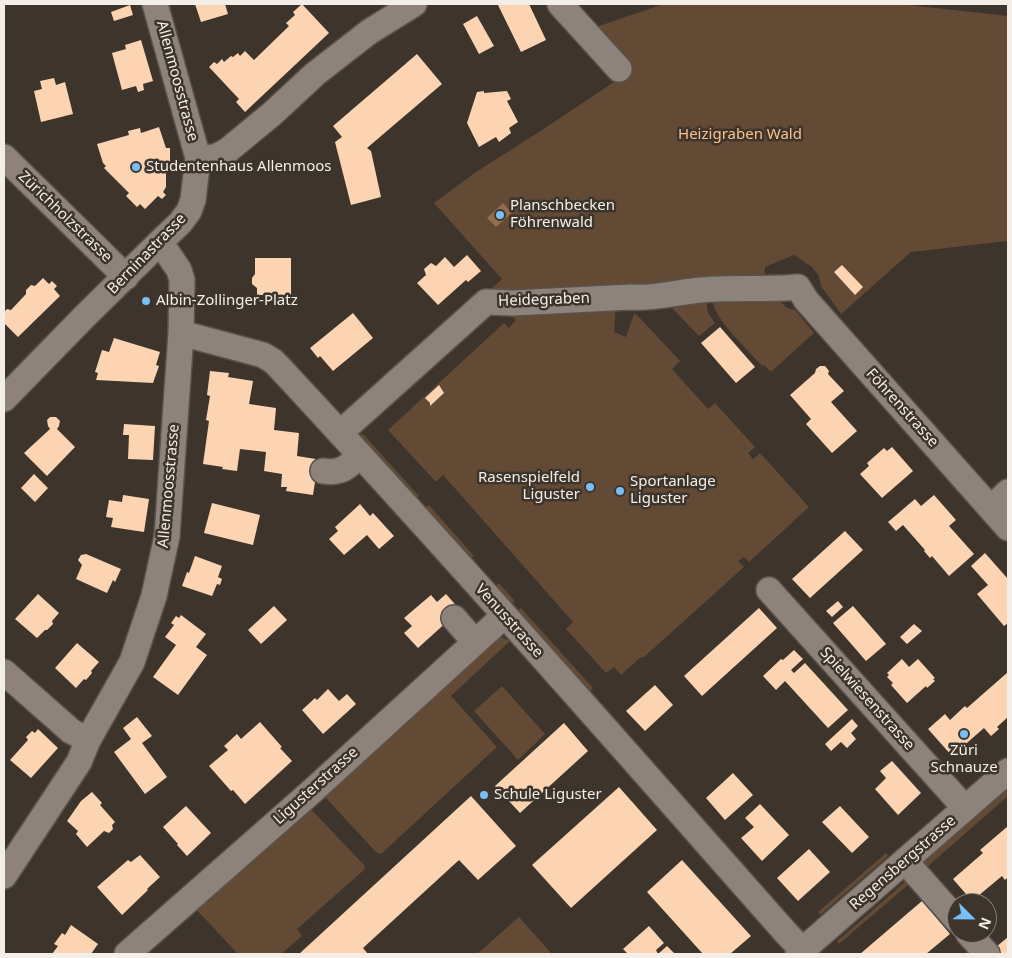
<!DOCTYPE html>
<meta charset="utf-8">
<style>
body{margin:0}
#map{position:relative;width:1012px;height:958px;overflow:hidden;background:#3d342c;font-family:"Noto Sans",sans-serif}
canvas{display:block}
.frame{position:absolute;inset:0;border:5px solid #f4eee9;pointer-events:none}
.north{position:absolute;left:947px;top:893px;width:50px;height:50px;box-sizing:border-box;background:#3d342c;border:1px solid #867e78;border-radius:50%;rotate:113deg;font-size:14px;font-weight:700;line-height:20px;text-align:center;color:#f4eee9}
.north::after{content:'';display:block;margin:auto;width:18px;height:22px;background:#77c0f7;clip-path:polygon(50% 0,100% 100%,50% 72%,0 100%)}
</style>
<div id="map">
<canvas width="1012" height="958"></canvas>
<div class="frame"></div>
<div class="north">N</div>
</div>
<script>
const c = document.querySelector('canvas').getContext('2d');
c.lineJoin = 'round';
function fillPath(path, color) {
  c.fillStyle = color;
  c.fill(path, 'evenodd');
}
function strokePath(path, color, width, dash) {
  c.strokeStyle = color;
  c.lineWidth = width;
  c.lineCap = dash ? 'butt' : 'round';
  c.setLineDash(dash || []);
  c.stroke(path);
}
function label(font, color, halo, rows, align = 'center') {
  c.font = font + ' "Noto Sans",sans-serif';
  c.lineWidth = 5;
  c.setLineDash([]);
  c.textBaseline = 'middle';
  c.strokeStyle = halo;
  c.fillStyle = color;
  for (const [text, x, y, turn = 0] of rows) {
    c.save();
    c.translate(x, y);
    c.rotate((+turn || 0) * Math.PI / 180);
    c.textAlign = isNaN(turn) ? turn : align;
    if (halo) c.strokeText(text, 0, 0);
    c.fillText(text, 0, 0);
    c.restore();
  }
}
const green = new Path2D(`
 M664 4H899L1008 16V241L911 252 841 314 821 286 819 276 812 267 794 255 765 267 764 285 627 294 490 290 502 279 434 203 476 172 542 130 614 82 626 67 596 27Z
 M713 297 778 299 787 308 795 310 814 333 772 371H770L764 365 762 366C749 351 722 326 715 309 713 305 713 301 713 297Z
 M706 298 708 313 715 323 699 336 666 302Z
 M616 303 614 332 626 337 634 314 637 315 680 361 672 369 708 409 715 403 755 447 748 453 753 459 760 453 809 507 749 562 744 557 738 561 744 567 643 658 641 657 621 675 614 667 606 673 566 629 573 622 443 475 436 482 388 430 504 323 509 328 516 320 512 316 516 312Z
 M354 433 364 435 419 496 417 499 425 508 429 505 474 556 467 562Z
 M499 583 514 600 513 604 518 610 521 608 593 688 586 695 576 686 581 681 521 613 515 617 491 590Z
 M501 637 510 641 451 696 497 747 381 854 376 852 324 796 493 638Z
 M502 686 545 734 518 760 474 711Z
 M1008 789V796L927 867 923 863Z
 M307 805 364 865 365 869 297 929 302 936 281 954H240L237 953 194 907Z
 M886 853 888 856 820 915 818 912Z
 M906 881 909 884 839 944 837 941Z
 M519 917 552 954H477Z`);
const water = new Path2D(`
 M503 203 512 213 496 227 487 218Z`);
const building = new Path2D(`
 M195 4H225L228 14 201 22Z
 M302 4 329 33 245 112 236 102 239 99 209 67 214 62 217 64 222 59 224 62 231 56 233 57 238 53 240 56 245 51 254 60 289 26 286 23 295 15 293 12Z
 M500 4H529L546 40 521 52 498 5Z
 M130 5 133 15 114 21 111 12Z
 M477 16 494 46 479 54 463 24Z
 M141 40 153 81 143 84 144 90 138 92 136 86 122 90 112 53 126 49 125 45Z
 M417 54 442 84 367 148 371 151 381 197 351 205 335 142 342 137 333 126Z
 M54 78 56 85 65 82 73 114 41 122 34 91 42 89 40 81Z
 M484 91V93L507 91 511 99 507 101 518 122 509 128 511 133 499 142 496 137 479 147 467 123 477 92Z
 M159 127 166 148H170V163L166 164V187L163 192 166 195 162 199 158 196 145 209 140 204 137 207 126 196 129 193 104 168 106 166 103 163 97 144 129 135 128 131 140 128 141 133Z
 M467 255 481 271 468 282 466 280 438 305 417 283 426 275 424 269 431 263 436 266 445 257 454 267Z
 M255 258H291V295H257V288L252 284V278L255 274Z
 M842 265 863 287 855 295 834 272Z
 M43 278 49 284 52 281 57 286 54 289 60 296 18 337 4 323V312L7 309 11 310 26 294V290L31 285 35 286Z
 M353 313 373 338 333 371 320 356 318 358 310 348Z
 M720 327 755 367 736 383 701 343Z
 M114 338 160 352 156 365 159 366 153 383 96 380 98 373 95 372 102 350 109 352Z
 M820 366H825L829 371 828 374 844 391 831 402 857 431 832 453 806 424 811 419 790 395 815 373 816 369Z
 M210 371 229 373 228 377 253 381 249 404 276 408 274 430 299 433 297 456 322 460 319 483 315 482 313 495 286 491 287 487H281L282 474 264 471 266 452 240 449 237 471 222 469 223 467 203 464 209 421 206 420 210 396 207 395Z
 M439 385 444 393 430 406V403L425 398Z
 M50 417H56L60 421 59 426 57 429 75 447 47 476 24 453 50 429 48 426 47 420Z
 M124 424 155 426 153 460 128 459 129 435H123Z
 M892 447 913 471 882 498 860 474 869 466 867 463 884 448 887 451Z
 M34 474 48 488 35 502 21 488Z
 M123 495 149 499 144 532 111 527 113 518 106 517 109 500 122 502Z
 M934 495 956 520 949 526 974 554 949 576 932 556 930 558 924 551 925 550 903 525 896 531 888 522 915 499 921 506Z
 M212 503 260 515 253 545 204 533Z
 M360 504 370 516 373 513 394 536 379 549 367 535 344 555 329 539 338 531 335 527Z
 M845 531 863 550 810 598 792 579Z
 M985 553 1008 579V623L1004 626 977 594 988 585 971 566Z
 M86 554 121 569 115 582 113 580 107 593 76 579 82 565 78 560 81 555Z
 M195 556 222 566 218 577 222 579 220 585 217 584 212 596 182 586 187 572 189 573Z
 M38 594 59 613 52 621 53 624 47 630H45L37 638 15 619Z
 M446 594 460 610 418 648 404 633 412 626 404 618 431 595 437 602Z
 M838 601 843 607 832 617 826 611Z
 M274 606 287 620 261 644 248 630Z
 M853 606 886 644 866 661 833 623Z
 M759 608 777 628 702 696 684 676Z
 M181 615 206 634 196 647 207 655 178 695 153 677 176 645 165 637 174 625 171 623 176 616 179 618Z
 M914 624 922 631 907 644 900 637Z
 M77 643 99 662 91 671 92 673 86 680 84 679 76 688 55 668Z
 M794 650 803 659 791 670 794 673 805 663 848 710 828 728 785 681 776 690 763 676 781 659 783 660Z
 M902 659 909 667 918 659 935 678 933 679 935 681 927 688 926 686 907 703 891 685 893 683 887 677 889 675 887 673Z
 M1008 672V717L997 727 999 729 991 736 984 728 952 756 928 729 945 714 950 720 965 706 967 708Z
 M655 685 673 705 645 731 626 711Z
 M328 689 339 701 347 694 356 704 323 734 302 710 315 698 317 700Z
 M137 717 152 736 142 743 167 777 145 794 114 752 131 739 123 728Z
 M852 719 858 726 851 733 856 739 847 748 841 742 831 751 825 744Z
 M260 722 282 747 280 748 292 761 245 804 233 790 231 791 209 766 228 750 224 746 237 734 241 739Z
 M564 723 588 751 520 813 495 786Z
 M38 729 58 748 31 778 10 760 28 740 26 737 32 731 35 733Z
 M892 761 921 793 898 815 875 789 886 778 880 771Z
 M733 773 753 795 725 820 706 798Z
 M619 787 657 830 571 908 532 865Z
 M92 792 102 803 100 805 115 822 112 825 113 829 109 833 104 831 87 847 76 834 78 831 67 821 81 801Z
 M471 796 516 846 478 880 459 860 363 948 368 954H299Z
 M760 804 789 835 762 861 741 838 754 827 745 818Z
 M186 806 211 833 187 856 177 845 178 844 163 827Z
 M840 806 869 837 852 853 822 822Z
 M1008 826V877L1005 880 1002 876 972 901 953 879 983 853 980 850Z
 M809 849 830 872 798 901 777 878Z
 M140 855 160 877 147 889 148 890 122 915 97 887 128 860 131 862Z
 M682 860 751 936 730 954H703L647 892Z
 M922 901 950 934 926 954H860Z
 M71 925 98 944 91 954H52L58 946 54 944 62 933 65 935Z
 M649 926 664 943 656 950 658 954 667 946 675 954H628L623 949Z
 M1008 937V954H1002L996 947Z`);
const minor = new Path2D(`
 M560 4 619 69
 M4 157 126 277
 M198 158 215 157 227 151 273 113 315 74 369 32 414 4
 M181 333 263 355 273 361 279 367C452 553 619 744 787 934L806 954
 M4 399 83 318 160 242 180 223 189 211 193 200 198 158 155 4
 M340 433 486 302 513 303 631 297C654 299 677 292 701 290 733 287 766 290 798 287L806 300 1008 528
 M323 471C341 474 348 467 360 455
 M991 508 1008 492
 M769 590 965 808
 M454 618 475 642
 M4 672 71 731 88 740
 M905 861 957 920
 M4 876 79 762 88 740 132 662 154 596 167 536 181 333 182 280 179 270 160 242
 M968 933 987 954
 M127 954 310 793 504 616
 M798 954 1008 771`);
const markers = [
 [136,167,5,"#77c0f7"],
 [500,215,5,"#77c0f7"],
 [146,301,5,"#77c0f7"],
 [590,487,5,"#77c0f7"],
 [620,491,5,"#77c0f7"],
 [964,734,5,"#77c0f7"],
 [484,795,5,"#77c0f7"]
];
const streetNames = [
 ["Allenmoosstrasse",177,81,75],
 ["Zürichholzstrasse",65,217,44],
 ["Berninastrasse",147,254,-46],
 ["Heidegraben",544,300,-2],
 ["Föhrenstrasse",902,408,48],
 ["Allenmoosstrasse",169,486,-85],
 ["Venusstrasse",509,621,48],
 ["Spielwiesenstrasse",867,699,48],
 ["Ligusterstrasse",316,786,-42],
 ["Regensbergstrasse",903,863,-41]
];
const parkNames = [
 ["Heizigraben Wald",740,135]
];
const poiNames = [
 ["Studentenhaus Allenmoos",146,167],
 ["Planschbecken",510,206],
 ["Föhrenwald",510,223],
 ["Albin-Zollinger-Platz",156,301],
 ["Rasenspielfeld",580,478,"right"],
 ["Liguster",580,495,"right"],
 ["Sportanlage",630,482],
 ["Liguster",630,499],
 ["Züri",964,751,"center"],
 ["Schnauze",964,768,"center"],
 ["Schule Liguster",494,795]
];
fillPath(green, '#624a35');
fillPath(water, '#916d4e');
fillPath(building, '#fcd4b2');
strokePath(minor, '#5a524b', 28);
strokePath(minor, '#8e837a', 25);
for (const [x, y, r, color] of markers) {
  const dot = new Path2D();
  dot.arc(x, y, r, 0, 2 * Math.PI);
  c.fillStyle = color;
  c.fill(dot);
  strokePath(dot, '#3d342c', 2);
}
label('15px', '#f4eee9', '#3d342c', streetNames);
label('15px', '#fac18e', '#3d342c', parkNames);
label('15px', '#f4eee9', '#3d342c', poiNames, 'left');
</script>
